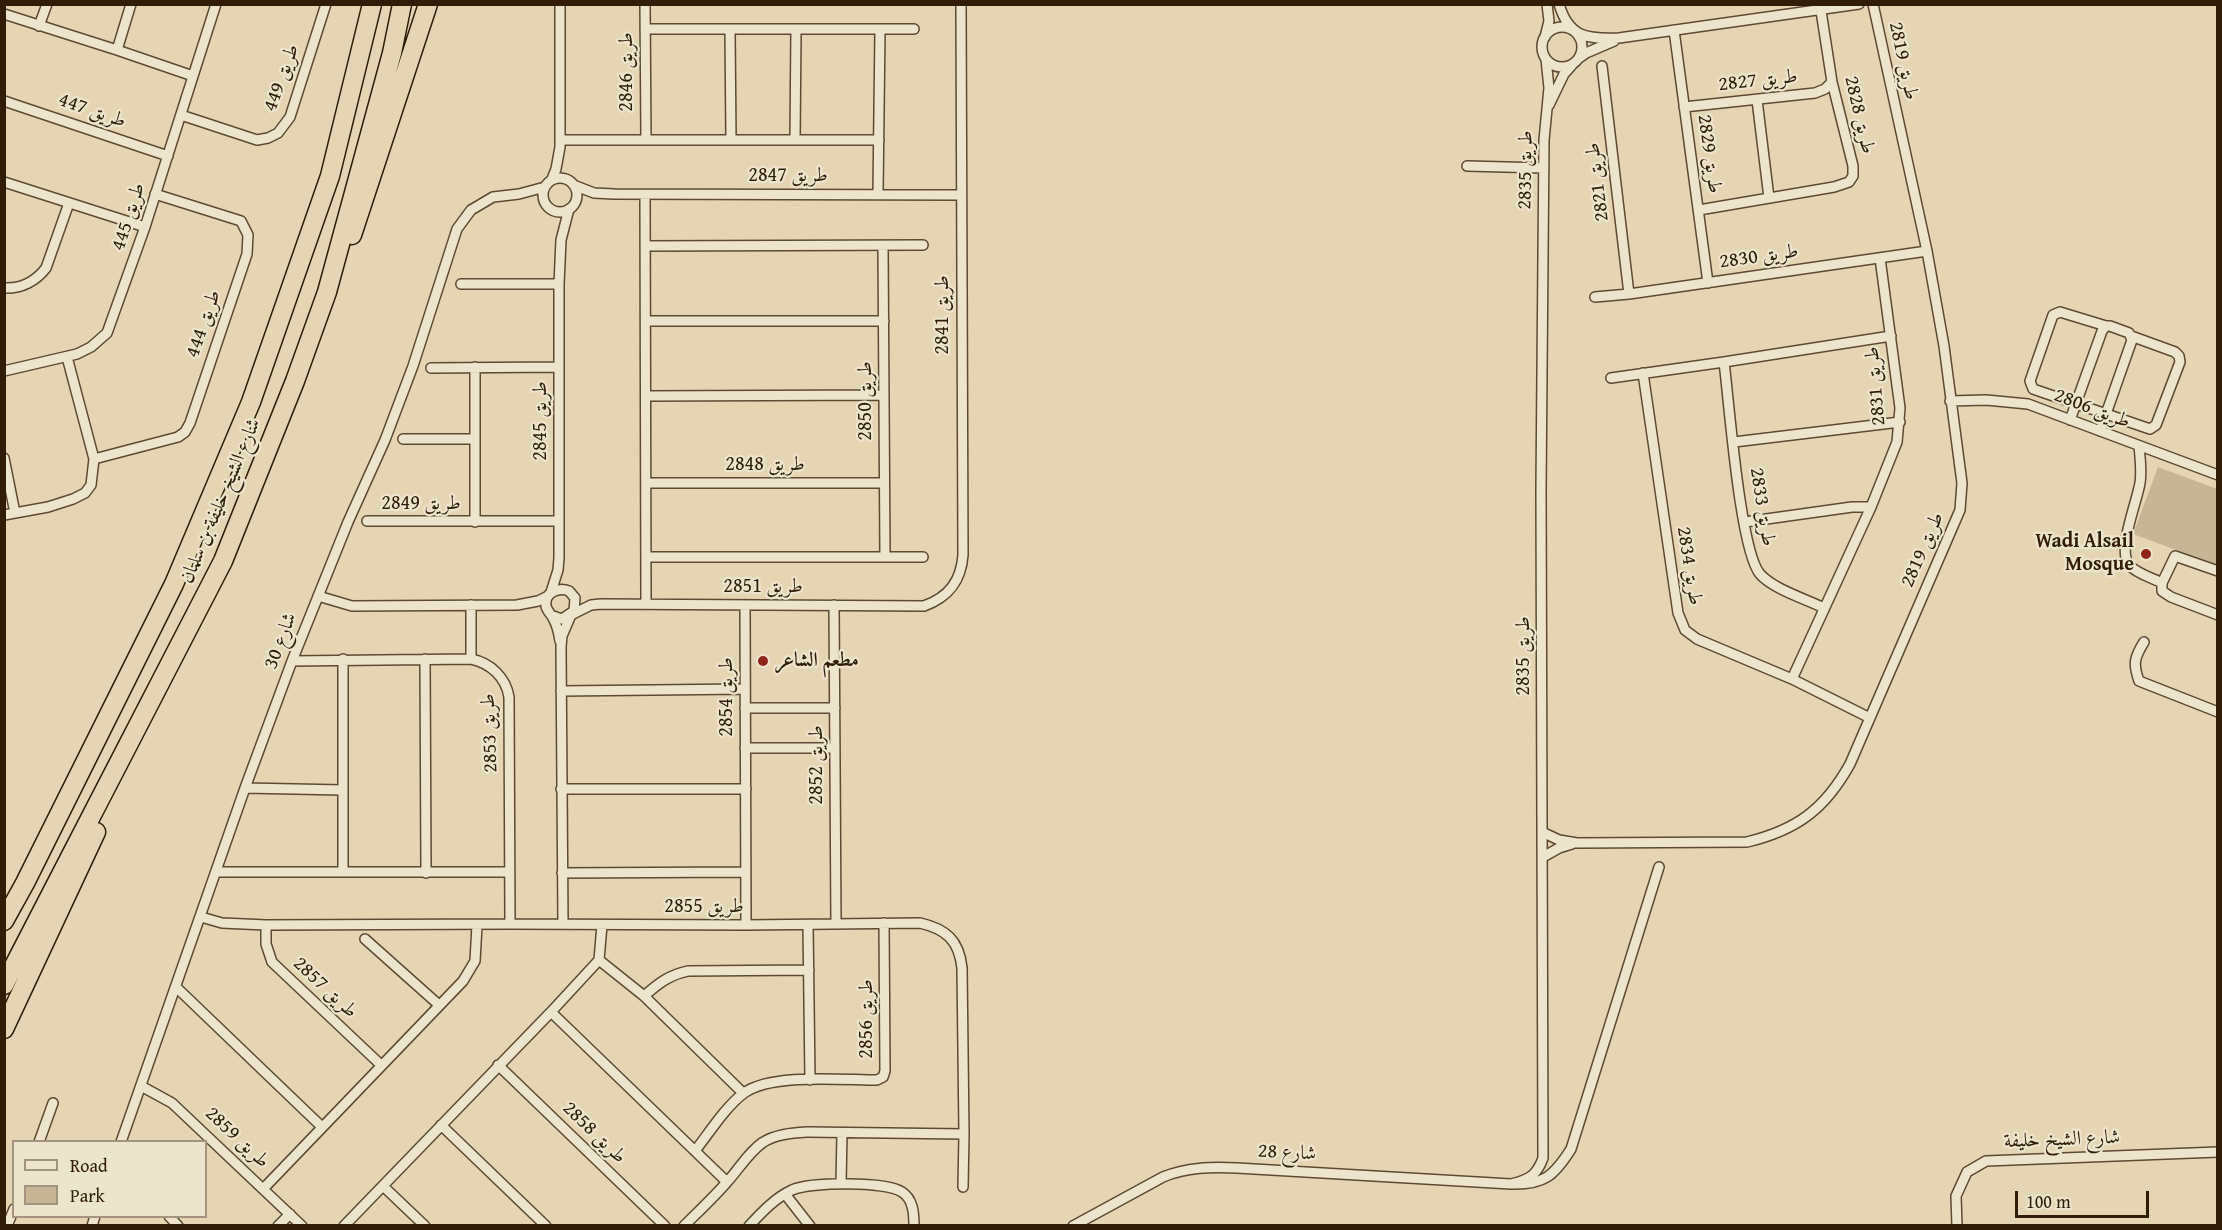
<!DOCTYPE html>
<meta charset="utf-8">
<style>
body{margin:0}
#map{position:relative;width:2222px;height:1230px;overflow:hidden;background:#e4d6b2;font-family:"Gentium Book Plus",serif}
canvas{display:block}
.frame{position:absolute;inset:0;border:6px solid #311c07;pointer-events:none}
.legend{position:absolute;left:12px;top:1140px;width:195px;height:78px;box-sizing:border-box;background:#ede4cd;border:2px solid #a2947e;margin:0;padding:8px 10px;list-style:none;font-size:18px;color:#311c07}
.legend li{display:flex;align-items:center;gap:12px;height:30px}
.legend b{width:30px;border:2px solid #a2947e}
.scale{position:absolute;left:2015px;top:1191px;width:134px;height:27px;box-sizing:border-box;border:3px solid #311c07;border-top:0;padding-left:8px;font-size:18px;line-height:21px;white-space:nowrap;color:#311c07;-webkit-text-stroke:4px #ede4cd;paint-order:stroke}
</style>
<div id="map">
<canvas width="2222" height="1230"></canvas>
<div class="frame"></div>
<ul class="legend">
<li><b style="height:8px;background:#ede4cd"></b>Road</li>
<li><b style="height:16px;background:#c6b695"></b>Park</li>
</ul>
<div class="scale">100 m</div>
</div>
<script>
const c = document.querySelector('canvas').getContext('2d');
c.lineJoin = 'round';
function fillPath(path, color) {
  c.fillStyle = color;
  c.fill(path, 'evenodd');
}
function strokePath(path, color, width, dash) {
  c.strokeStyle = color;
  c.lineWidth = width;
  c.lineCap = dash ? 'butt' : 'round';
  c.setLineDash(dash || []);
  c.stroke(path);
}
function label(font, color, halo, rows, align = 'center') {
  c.font = font + ' "Gentium Book Plus",Amiri,serif';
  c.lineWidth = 4.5;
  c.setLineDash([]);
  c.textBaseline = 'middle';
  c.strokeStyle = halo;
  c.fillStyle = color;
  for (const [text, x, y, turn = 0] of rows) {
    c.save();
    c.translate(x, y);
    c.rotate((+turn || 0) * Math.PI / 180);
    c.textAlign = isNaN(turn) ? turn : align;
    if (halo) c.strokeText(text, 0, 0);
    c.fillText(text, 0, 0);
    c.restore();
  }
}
const green = new Path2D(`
 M2158 467 2217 489V565L2133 534Z`);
const street = new Path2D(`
 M645 4 646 140
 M1559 4C1569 38 1587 39 1619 38L1859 4
 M4 14 117 50 193 76
 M39 26 47 4
 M1542 47a20 20 0 1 1 40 0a20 20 0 1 1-40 0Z
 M645 29H914
 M730 30 731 140
 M1674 30 1708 283
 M1545 37 1549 21 1547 4
 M117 50 131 4
 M1579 58 1586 53 1614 41
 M1602 66 1629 294
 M1757 100 1769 198
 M4 101 168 156
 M1549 105 1564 74 1572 65
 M1684 107 1815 93 1825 89 1832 82
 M181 115 257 140 268 138 278 133 290 117 326 4
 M560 140H879
 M795 140 796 29
 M1467 166 1544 168
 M543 195a17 17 0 1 1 34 0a17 17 0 1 1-34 0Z
 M552 179 556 169 560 147V4
 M4 182 145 227
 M576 186 594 193 614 194 961 195
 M878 193 880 29
 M645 195 646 604
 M1699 210 1834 187 1849 182 1853 176V166L1832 82 1821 11
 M645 246 923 245
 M883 246 885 557
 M461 284H559
 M4 288C21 289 36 281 46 268L69 203
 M1595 297 1629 294 1927 251
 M646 321H884
 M2106 326 2060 312 2053 315 2030 381 2033 389 2150 429 2156 425 2180 362 2179 356 2175 352 2131 336
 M1724 362C1729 401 1740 551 1760 574 1773 589 1806 599 1824 608
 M431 368 559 367
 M4 371 77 354 91 347 107 333 145 227 216 4
 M1643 373 1678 613 1685 630 1697 639 1792 679 1870 718
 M1611 378 1724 362 1891 336
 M646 396 884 395
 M1950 401 1986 400 2028 404 2218 475
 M2070 420 2102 331 2106 326H2110L2129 333 2132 340 2100 431
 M403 439H474
 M1734 442 1900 422
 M2139 446C2140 458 2142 470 2140 483 2137 502 2117 549 2129 565 2137 574 2153 578 2162 583
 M4 458 15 513
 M94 459 178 437 185 432 190 423 247 254 248 235 241 221 155 194
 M646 483H884
 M4 515 48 507 73 499 85 493 91 485 94 459 67 357
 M367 521H559
 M475 522V367
 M1745 522 1852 507H1871
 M646 557H923
 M2218 571 2175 556 2162 583V591L2171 597 2218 615
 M551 592 558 570 559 558V284L561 240 569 209
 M318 596 352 606 517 605 538 601 548 596
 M471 605V659
 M745 605 746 925
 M834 605 836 924
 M553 616 562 619 574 611 575 598 569 591C559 587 544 592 546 606 547 611 551 614 553 618 557 625 559 634 560 641
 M2144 642C2134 658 2133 664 2139 681L2218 712
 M425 659 426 873
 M292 661 471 659C491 663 506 678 509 697L510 924
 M1792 679 1871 507 1897 442 1900 408 1880 258
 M561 691 745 689
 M745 708H835
 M745 748H835
 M245 788 343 790
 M561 789H746
 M1542 832 1559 840 1577 843 1747 842C1797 830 1825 809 1850 764L1960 510 1962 483 1944 346 1927 251 1873 4
 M1543 857 1559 848 1572 844
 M216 872H510
 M343 872V659
 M562 873 746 872
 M201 917 222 923 266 925 510 924 746 925 920 923C946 929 959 940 962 968L964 1134 963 1187
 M563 924 561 647 562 636 571 615 591 605 601 604 924 606C949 597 961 581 963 555L961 4
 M266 925V944L272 962 381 1065
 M808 925 810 1080
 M365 939 439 1005
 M599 960 644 996 743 1093
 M176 987 322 1127
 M644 996C659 983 669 975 688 971L809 970
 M551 1012 727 1182
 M498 1065 665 1226
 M141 1086 172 1103 302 1226
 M441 1125 546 1226
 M39 1142 53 1103
 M121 1142 245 788 292 661 348 522 385 440 413 366 457 229 471 210 493 197 519 194 545 187
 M695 1151C709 1133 726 1106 744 1093 771 1073 843 1080 877 1080L883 1077 885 1071 884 923
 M841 1184 842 1133
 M1511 1184C1529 1180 1537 1175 1543 1158L1541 490 1544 140 1549 88 1546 59
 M383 1186 425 1226
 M264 1188 463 981 475 961 477 925
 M785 1194 810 1226
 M169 1216 178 1226
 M7 1226 14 1209
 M92 1226 95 1216
 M278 1226 290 1214
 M344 1226 551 1012 599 960 602 925
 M684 1226C699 1211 714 1197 727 1182 739 1169 748 1153 762 1143 775 1134 793 1133 808 1132L964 1134
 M749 1226C762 1212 775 1198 792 1190 811 1182 886 1181 902 1192 913 1199 914 1213 914 1226
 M1073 1226 1163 1177C1187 1167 1211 1167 1237 1168L1511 1184C1544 1185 1554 1176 1571 1149L1659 867
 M1957 1226 1956 1196 1967 1172 1986 1161 2218 1152`);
const highway = new Path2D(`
 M352 235 428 4
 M4 921 25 883 174 584 251 402 330 176 372 4
 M4 985 223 561 295 381 327 292 392 53 402 4
 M4 1029 96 832`);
const markers = [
 [2146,554,6,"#8f2418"],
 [763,661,6,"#8f2418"]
];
const streetNames = [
 ["طريق 2819",1903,61,78],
 ["طريق 2846",627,72,-90],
 ["طريق 449",282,78,-70],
 ["طريق 2827",1758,81,-6],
 ["طريق 447",92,111,19],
 ["طريق 2828",1859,115,77],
 ["طريق 2829",1709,154,82],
 ["طريق 2835",1526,170,-89],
 ["طريق 2847",788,176],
 ["طريق 2821",1598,182,-97],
 ["طريق 445",129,217,-72],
 ["طريق 2830",1759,257,-8],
 ["طريق 2841",943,315,-90],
 ["طريق 444",204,324,-71],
 ["طريق 2831",1876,386,-95],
 ["طريق 2850",866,401,-90],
 ["طريق 2806",2092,409,21],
 ["طريق 2845",541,421,-90],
 ["طريق 2848",765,465],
 ["شارع الشيخ خليفة بن سلمان",221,501,-67],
 ["طريق 2849",421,504],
 ["طريق 2833",1762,507,81],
 ["طريق 2819",1923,550,-66],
 ["طريق 2834",1689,566,81],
 ["طريق 2851",763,587],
 ["شارع 30",281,641,-69],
 ["طريق 2835",1524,656,-90],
 ["طريق 2854",727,697,-90],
 ["طريق 2853",490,733,-92],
 ["طريق 2852",817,765,-90],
 ["طريق 2855",704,907],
 ["طريق 2857",325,988,43],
 ["طريق 2856",867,1019,-90],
 ["طريق 2858",594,1133,44],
 ["طريق 2859",237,1138,43],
 ["شارع الشيخ خليفة",2062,1140,-2],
 ["شارع 28",1287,1153,3]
];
const poiNames = [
 ["Wadi Alsail",2134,542],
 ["Mosque",2134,565],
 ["مطعم الشاعر",775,661,"left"]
];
fillPath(green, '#c6b695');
strokePath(street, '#5e4a32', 12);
strokePath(highway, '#311c07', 21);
strokePath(street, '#ede4cd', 9);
strokePath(highway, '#e4d6b2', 18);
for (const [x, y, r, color] of markers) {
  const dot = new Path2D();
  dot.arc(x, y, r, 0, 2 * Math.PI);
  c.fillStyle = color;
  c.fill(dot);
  strokePath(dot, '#ede4cd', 2);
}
label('20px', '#311c07', '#ede4cd', streetNames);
label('bold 20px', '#311c07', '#ede4cd', poiNames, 'right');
</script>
